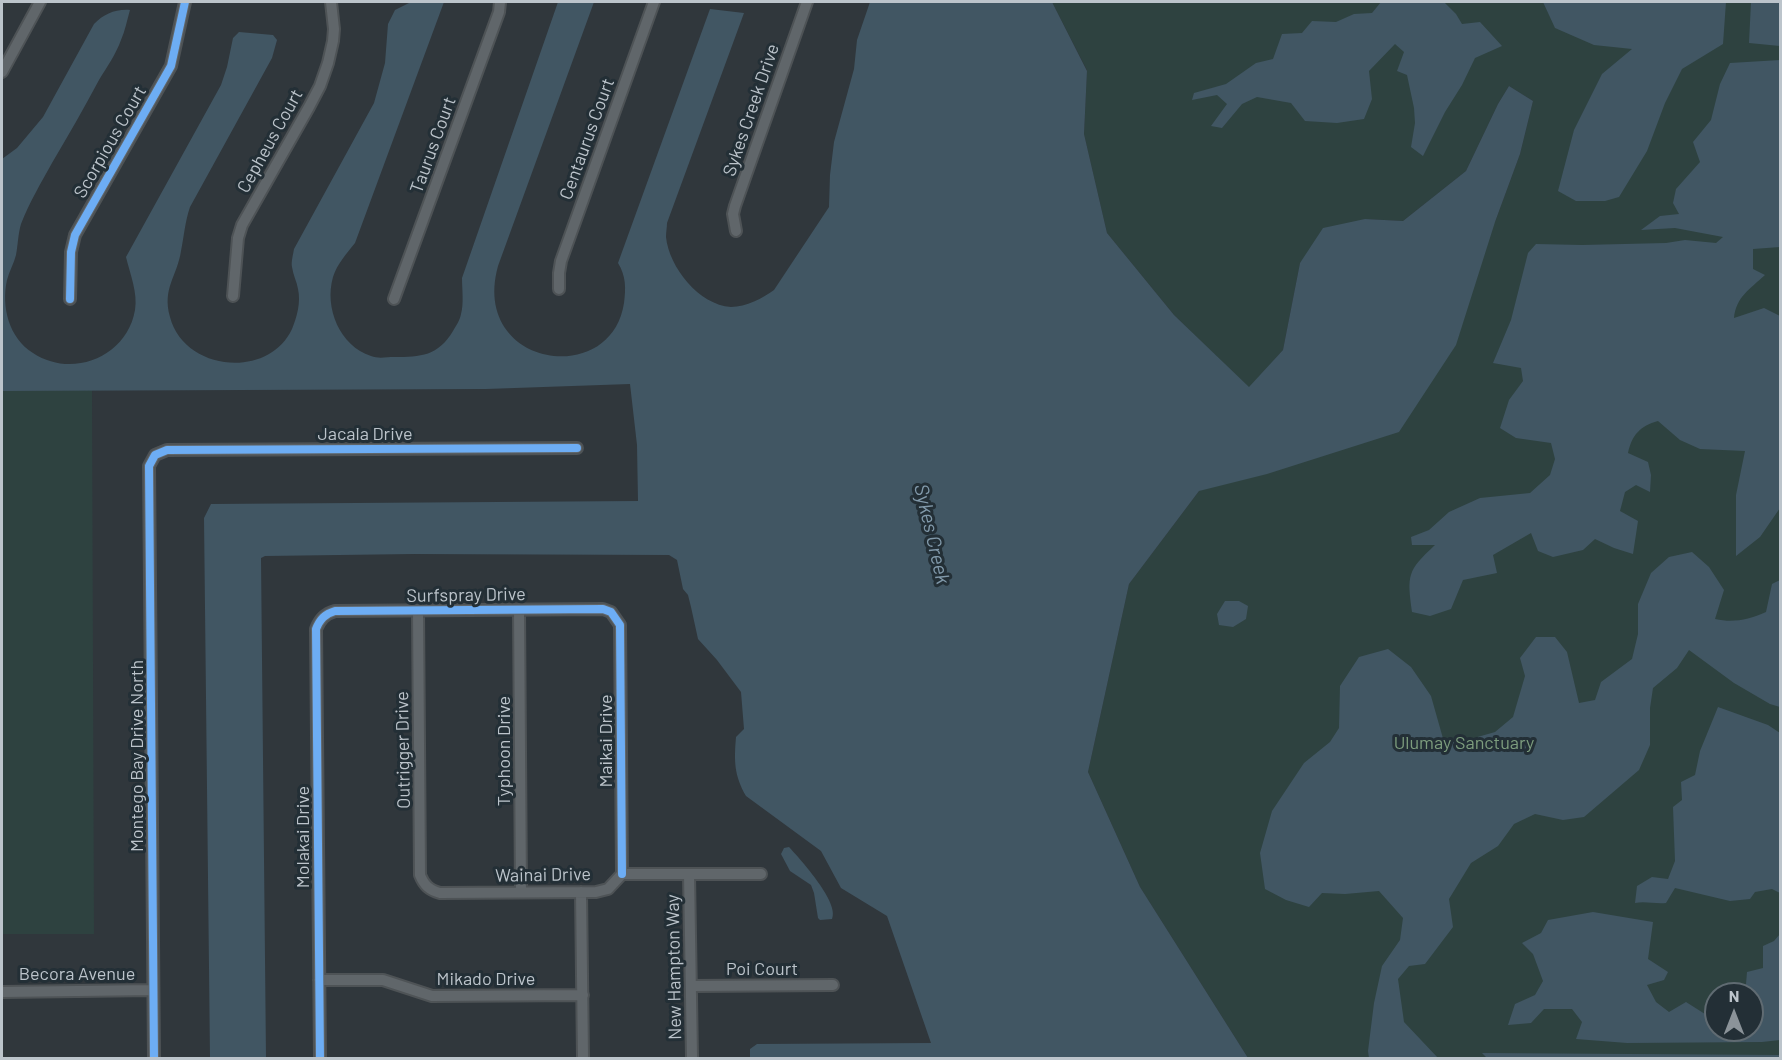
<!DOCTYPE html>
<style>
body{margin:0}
#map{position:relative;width:1782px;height:1060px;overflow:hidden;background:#30373c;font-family:Barlow,sans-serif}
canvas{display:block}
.frame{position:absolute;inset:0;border:3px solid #bcc4cb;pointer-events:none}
.north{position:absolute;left:1704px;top:982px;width:60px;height:60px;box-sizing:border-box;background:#232f36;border:2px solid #606b72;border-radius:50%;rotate:0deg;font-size:16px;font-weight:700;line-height:24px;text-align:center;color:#bcc4cb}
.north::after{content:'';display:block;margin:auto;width:21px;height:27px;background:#8b9399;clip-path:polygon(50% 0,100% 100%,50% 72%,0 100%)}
</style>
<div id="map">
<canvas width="1782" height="1060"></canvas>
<div class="frame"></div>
<div class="north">N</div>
</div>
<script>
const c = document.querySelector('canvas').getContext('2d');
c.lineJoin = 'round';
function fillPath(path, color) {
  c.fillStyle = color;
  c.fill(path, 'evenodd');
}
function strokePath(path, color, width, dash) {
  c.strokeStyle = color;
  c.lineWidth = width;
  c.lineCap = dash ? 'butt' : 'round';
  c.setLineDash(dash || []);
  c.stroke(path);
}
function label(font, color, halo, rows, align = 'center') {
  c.font = font + ' Barlow,sans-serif';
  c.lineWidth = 6;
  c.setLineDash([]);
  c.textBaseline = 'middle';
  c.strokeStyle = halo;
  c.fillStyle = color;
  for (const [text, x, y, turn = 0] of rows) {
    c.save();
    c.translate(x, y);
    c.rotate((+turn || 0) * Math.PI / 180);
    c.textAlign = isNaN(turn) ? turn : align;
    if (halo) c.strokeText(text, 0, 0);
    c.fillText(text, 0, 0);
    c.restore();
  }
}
const green = new Path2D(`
 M1052 2H1780V1058H1248L1140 887 1088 772 1129 584 1199 491 1495 222 1520 154 1533 101 1509 86 1498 104 1466 171 1403 221 1365 219 1300 263 1283 350 1249 388 1174 315 1107 233 1084 134 1087 70ZM1716 994H1752V1030H1716Z
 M92 390 94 934H2V391Z`);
const water = new Path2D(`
 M411 2H444L355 243C347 253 337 264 333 277 324 308 340 346 371 356 378 359 387 357 394 357 421 357 438 356 453 331 456 326 460 320 461 314 464 304 462 289 462 278L558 2H594L498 266C470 367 611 389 624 303 626 288 626 276 618 263L710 9 744 13 667 223C667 227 666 232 666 237 669 267 699 305 731 307 746 307 763 298 774 290L829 207 830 175 834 142 854 69 857 40 870 2H1052L1087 71 1084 134 1107 233 1174 315 1249 387 1283 350 1300 263 1323 228 1365 219 1403 221 1466 171 1498 104 1509 86 1533 101 1520 154 1495 222 1456 345 1399 432 1267 474 1199 491 1129 584 1088 772 1140 887 1248 1058H750V1049L757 1044 931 1043 887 916 841 888 821 851 746 796C734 775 734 761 736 737L744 729 741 692 717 660 698 639 691 607 688 595 683 589 677 560 669 555 413 554 265 556 261 558 266 1058H210L204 518 211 504 638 501 637 445 630 384 486 389 2 391V159L17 148 43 117 94 24C104 14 115 9 130 10 127 20 125 31 121 40 116 54 107 67 99 80 84 108 68 136 52 163 41 183 29 203 21 224 18 234 18 245 16 255 14 263 9 272 7 280 1 307 9 338 33 353 72 379 127 357 135 310 138 293 130 274 126 257L221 85 227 67 233 38 239 32 273 35 277 40 272 58 190 207C185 222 184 236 181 251 177 277 162 288 170 317 184 371 268 380 292 329 297 317 301 302 298 289 297 282 293 275 292 267 291 262 293 255 294 249L374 103 385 63 388 24 395 10Z
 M1381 2H1444L1456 14 1462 24 1480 22 1502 46 1475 58 1462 85 1445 112 1423 156 1411 147 1415 123 1414 108 1407 75 1397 71 1404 52 1395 44 1369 71 1372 99 1364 119 1337 123 1305 121 1291 103 1257 97 1242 104 1222 128 1211 126 1227 104 1217 95 1192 100 1194 93 1226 84 1256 63 1273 59 1282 34 1302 33 1312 21 1336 22 1354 14 1372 13Z
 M1543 2H1726L1723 44 1682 69 1665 103 1647 151 1619 197 1605 201H1576L1558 191 1574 130 1602 74 1632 49 1594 45 1555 28Z
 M1751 2H1780V46L1749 43Z
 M1780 60V247L1753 249V269L1765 275C1750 289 1736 297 1734 318L1764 308 1780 316V508L1760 537 1736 556V495L1745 451 1700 449 1680 440 1658 421C1640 426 1632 435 1628 453L1648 462 1651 475 1650 492 1636 485 1625 492 1620 511 1638 521 1633 554 1614 548 1595 539 1583 550 1553 557 1538 551 1531 533 1493 555 1497 573 1463 580 1451 609 1430 616 1412 612C1407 575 1407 571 1435 545H1412L1411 537 1429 530 1449 512 1480 498 1530 493 1550 475 1555 459 1551 443 1516 438 1500 428 1509 400 1523 381 1521 368 1493 363 1511 320 1528 253 1536 244 1582 245 1666 243 1685 240 1716 243 1723 237 1675 228 1641 230 1660 216 1679 214 1673 203 1676 189 1700 162 1693 142 1711 120 1720 84 1730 63Z
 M1692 552 1709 567 1724 590 1715 619C1733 623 1748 620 1766 612L1772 584 1780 580V707L1770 704 1734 683 1689 650 1677 668 1653 688 1650 708V745L1639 770 1584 817 1563 820 1535 814 1514 824 1498 846 1471 863 1449 899 1453 927 1425 964 1409 966 1398 979 1404 1022 1438 1058H1369L1368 1051 1374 1003 1382 966 1400 940 1403 918 1379 891 1345 894 1322 893 1309 907 1286 900 1265 889 1260 853 1272 811 1304 763 1330 742 1339 728 1340 686 1359 657 1388 649 1411 667 1431 696 1444 742H1460L1495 732 1513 717 1525 676 1520 658 1536 637H1555L1567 652 1579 703 1595 700 1601 682 1632 659 1638 634V604L1651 573 1669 557Z
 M1225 601H1239L1248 606 1246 619 1233 627 1219 625 1217 614Z
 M1718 707 1768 725 1780 733V893L1772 889 1755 892 1750 899 1730 901 1675 888 1666 903C1655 904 1645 901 1635 903L1637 886 1652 877 1668 879 1675 861 1673 807 1682 800 1681 782 1695 775 1700 751Z
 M789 847C801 860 840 903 832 919L820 920 818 918 814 893 811 885 790 871 781 854 784 848Z
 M1593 912 1653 922 1648 959 1668 972 1664 980 1647 985 1656 1002 1669 1012 1686 1002 1716 1021V1030H1752V994H1743L1746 984 1747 972 1763 968V946L1774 941 1780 934V1040L1762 1042 1627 1043 1576 1039 1582 1022 1572 1009H1544L1531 1023 1508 1025 1515 1004 1535 995 1543 981 1533 954 1522 943 1541 933 1548 920Z
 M1482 1053 1780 1055V1058H1487Z`);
const minor = new Path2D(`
 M2 72 40 2
 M736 231 733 214 735 206 807 2
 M559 289V273L561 261 654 2
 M233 296 238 238 242 225 309 107 320 86 328 63 333 41 334 29 331 2
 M70 299 71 252 75 235 171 66 185 2
 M394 299 499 12 500 2
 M519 610 521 892
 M418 611 420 875C424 885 429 890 440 893L596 892 608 889 622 874H761
 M689 874 692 1058
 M581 892 583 1058
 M319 980H383L432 996 583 995
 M692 986 833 985
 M2 992 153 990
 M154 1058 149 466 155 455 167 450 577 448
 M320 1058 316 629C320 619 325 614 335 611L603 609 611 612 620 625 622 874`);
const cycleway = new Path2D(`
 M70 299 71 252 75 235 171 66 185 2
 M154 1058 149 466 155 455 167 450 577 448
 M320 1058 316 629C320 619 325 614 335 611L603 609 611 612 620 625 622 874`);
const streetNames = [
 ["Sykes Creek Drive",751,110,-71],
 ["Centaurus Court",587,139,-70],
 ["Cepheus Court",270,141,-61],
 ["Scorpious Court",110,142,-60],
 ["Taurus Court",433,145,-70],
 ["Jacala Drive",365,434],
 ["Surfspray Drive",466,595,-1],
 ["Maikai Drive",606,741,-90],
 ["Outrigger Drive",403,750,-91],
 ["Typhoon Drive",504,751,-90],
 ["Montego Bay Drive North",137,756,-90],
 ["Molakai Drive",303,837,-90],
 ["Wainai Drive",543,875,-1],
 ["New Hampton Way",674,967,-91],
 ["Poi Court",762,969],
 ["Becora Avenue",77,974],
 ["Mikado Drive",486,979]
];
const parkNames = [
 ["Ulumay Sanctuary",1464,743]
];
const waterNames = [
 ["Sykes Creek",932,534,77]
];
fillPath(green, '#2e4240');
fillPath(water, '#415663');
strokePath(minor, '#4e5356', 14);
strokePath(minor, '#60666a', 10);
strokePath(cycleway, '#6dadf4', 8);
label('18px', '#bcc4cb', '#232f36', streetNames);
label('18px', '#7d9d7e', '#232f36', parkNames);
label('italic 20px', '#8199aa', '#232f36', waterNames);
</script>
